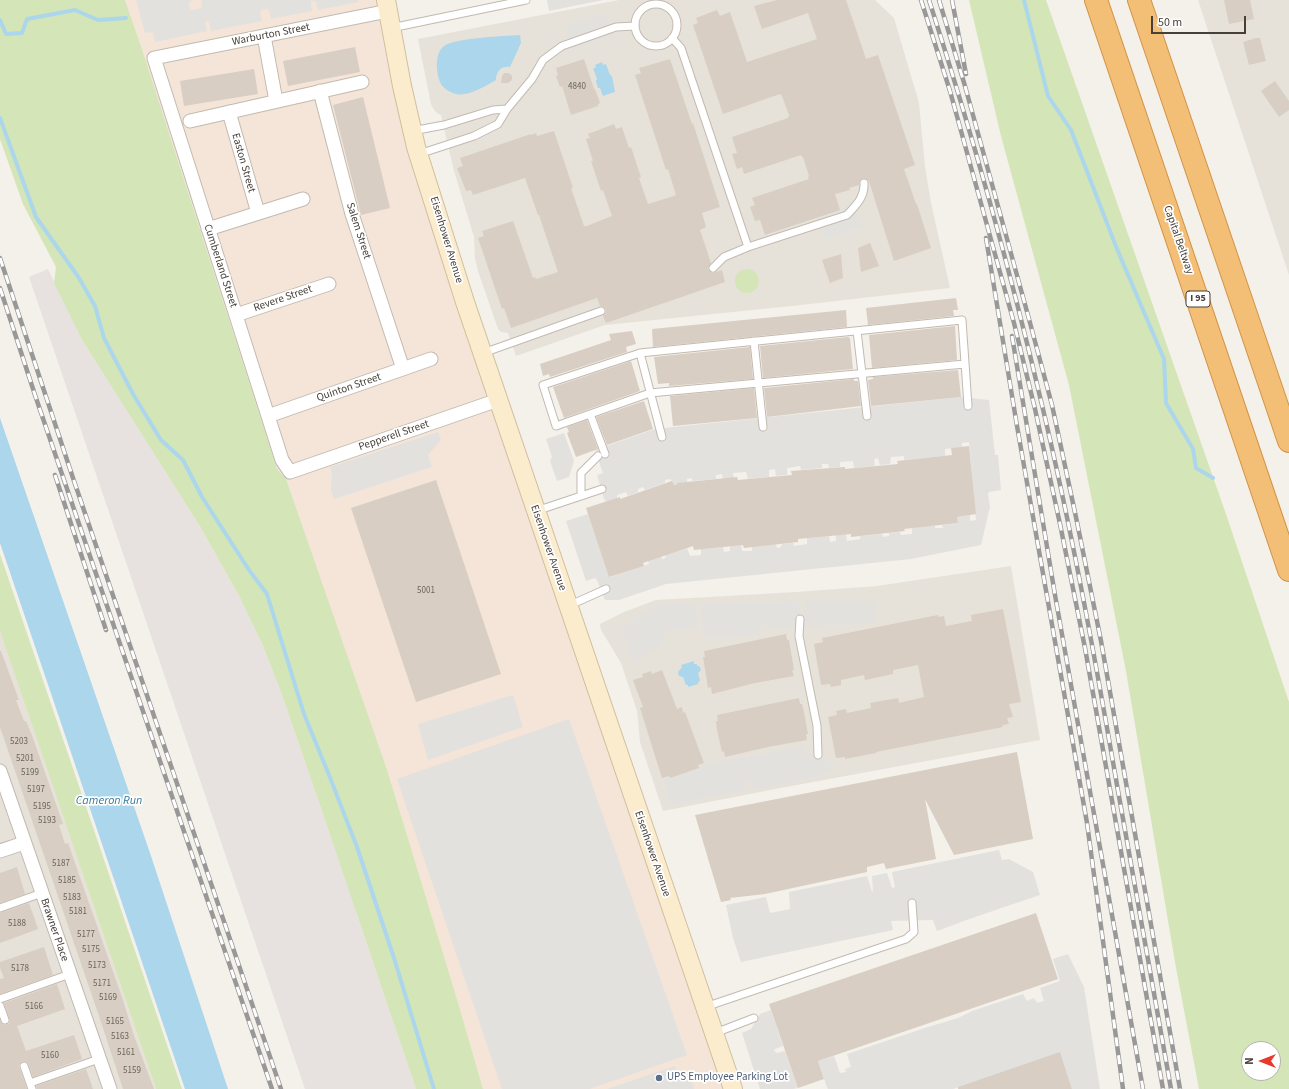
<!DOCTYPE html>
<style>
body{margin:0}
#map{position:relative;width:1289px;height:1089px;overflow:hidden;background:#f4f0ea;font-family:"Source Sans 3",sans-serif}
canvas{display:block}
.north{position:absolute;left:1241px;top:1041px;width:40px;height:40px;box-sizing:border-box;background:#fff;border:1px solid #b5b3b0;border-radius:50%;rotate:270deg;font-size:11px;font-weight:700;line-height:16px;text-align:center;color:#474039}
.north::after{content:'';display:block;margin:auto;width:14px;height:18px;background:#e9392c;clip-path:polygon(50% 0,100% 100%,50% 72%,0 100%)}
.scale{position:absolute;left:1151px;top:16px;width:95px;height:18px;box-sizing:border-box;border:2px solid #474039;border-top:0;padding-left:5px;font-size:12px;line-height:14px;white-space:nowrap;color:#474039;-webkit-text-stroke:3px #fff;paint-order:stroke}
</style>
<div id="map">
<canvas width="1289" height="1089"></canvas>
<div class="north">N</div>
<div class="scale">50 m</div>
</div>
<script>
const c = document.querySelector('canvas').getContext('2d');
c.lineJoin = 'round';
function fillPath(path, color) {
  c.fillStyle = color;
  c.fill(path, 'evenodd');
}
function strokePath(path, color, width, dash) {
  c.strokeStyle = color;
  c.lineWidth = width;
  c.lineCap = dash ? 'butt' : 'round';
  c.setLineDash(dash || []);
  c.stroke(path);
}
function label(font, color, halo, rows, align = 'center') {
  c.font = font + ' "Source Sans 3",sans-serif';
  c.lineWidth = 3.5;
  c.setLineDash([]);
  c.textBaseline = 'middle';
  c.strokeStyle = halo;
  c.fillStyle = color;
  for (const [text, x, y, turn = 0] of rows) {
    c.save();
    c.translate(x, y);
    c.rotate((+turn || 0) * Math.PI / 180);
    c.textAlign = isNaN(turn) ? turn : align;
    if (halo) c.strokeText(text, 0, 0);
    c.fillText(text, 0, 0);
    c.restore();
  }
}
const residential = new Path2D(`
 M619 0H875L894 18 919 103 925 167 931 203 950 288 792 306 605 325 516 356 508 333 501 332 498 329 478 271 475 259 474 237 454 171 441 115 437 113 434 110 431 104 418 39Z
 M1198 0H1289V275Z
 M1011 566 1040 740 770 790 663 811 640 742 637 711 621 663 601 630 600 624 624 612 656 600 796 592 877 586Z
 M0 630 156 1089H0Z`);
const commercial = new Path2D(`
 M125 0H386L418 154 733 1089H483L459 1006 286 479 277 469 142 49Z`);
const industrial = new Path2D(`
 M48 269 82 340 201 528 239 596 263 646 281 692 312 782 416 1089H305L29 277Z`);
const green = new Path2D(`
 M0 0H125L142 49 277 469 286 479 387 770 459 1006 483 1089H416L312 782 281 692 263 646 239 596 201 528 82 340 54 283 56 267 23 204 0 139Z
 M969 0H1046L1227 517 1289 702V1089H1199L1176 968 1126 671 1069 385 1001 136ZM1249 1049H1273V1073H1249Z
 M735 281a12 12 0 1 1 24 0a12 12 0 1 1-24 0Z
 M0 554 182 1089H156L0 631Z`);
const parking = new Path2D(`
 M136 0H192L189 3 190 9 192 10 201 8 202 6 201 0H358L359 2 318 10 316 2 312 0 311 2 312 11 271 19 269 10 267 9 262 10 260 12 262 21 211 31 209 22 207 21 205 23 207 31 155 42 153 33 151 32 145 33Z
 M547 0H603L549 11Z
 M605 13 614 35 573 49 565 27Z
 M853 199 862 227 824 240 816 218 847 207Z
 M961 397 989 400 995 455H998L1001 490 989 492 988 494 990 507 988 515 981 545 911 559 666 584 619 600H605L597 580 595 578 586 581 566 521 588 514 610 577 649 564 648 561 661 556 662 559 666 558 665 555 687 548 690 556 701 555V549L723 547 724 552 730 551V546L741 545 742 551H752V547L776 544 777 548 781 547 782 544 793 543 794 546 807 544V538L829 536 830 542 836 541V535L846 534 847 541 860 539V536L882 534 883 537 889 536V533L900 532 901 535 912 534V528L935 525V528H943L942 525 958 523 957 517 970 515V521L976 520 969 442 962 443V447L945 449V456L904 460V456L891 457 890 464 880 465 878 458 874 459 875 466 854 468 853 461 840 462V467L829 468 828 464H822V468L801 470 800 466 787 468V475L776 476 775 469 769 470V477L748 479 746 472 733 473 734 478 723 479 722 474 716 475V479L692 481V478L687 479 688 492 674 490 672 481 670 479 665 480V483L645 490 643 487 638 489V492L628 496 626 492 617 495V498L607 502 604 499 597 475 603 473 595 450 655 429Z
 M438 432 441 440 428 455 432 467 334 499 331 490 332 475 330 467Z
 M564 433 574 461 569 477 557 481 550 461 552 457 546 439Z
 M799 601 800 608 801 611H803L806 609V601H875L876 624 780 627 763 625 761 627 760 636 704 638 701 604Z
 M696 603 697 628 675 629 664 632 663 635 668 638 666 642 662 641 658 648 655 647 653 651 651 650 648 655 646 654 643 658H641L639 662 631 658 625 638 619 631 637 617 658 606 669 604Z
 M513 695 523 727 428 760 418 724Z
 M569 719 687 1055 590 1089H502L397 779Z
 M804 746 805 753 827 760 834 768 820 776 755 790 752 780 745 781 746 790 669 805 664 779 704 765 706 772H708L707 764Z
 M999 850 1002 860 1009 859 1033 872 1040 895 972 918 937 931 933 920 891 921 893 930 741 962 733 938 726 905 766 897 770 913 790 909 789 892 867 876 872 892 873 891 872 876 887 873 892 888 895 887 892 872Z
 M1068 954 1084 987 1100 1089H1072L1060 1053 953 1089H828L827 1087 818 1061 834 1056 840 1073 846 1072 845 1069 851 1067 847 1054 925 1028 958 1018 972 1011 1023 994 1027 1001 1034 998 1037 1003 1044 1001 1040 988 1060 981 1053 959Z
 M771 1010 783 1046 775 1049 774 1051 777 1053 785 1051 798 1088 793 1089H760L742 1033 751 1029 760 1014Z
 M675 1066 679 1079 690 1076 694 1089H607Z`);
const water = new Path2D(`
 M520 35 521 43 510 67C501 65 496 72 496 80 485 86 468 97 456 94 451 93 443 88 441 84 436 74 434 54 444 46 456 38 503 36 520 35Z
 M602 62 603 65 606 64 610 75 612 76 615 92 603 96 600 88H598L596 81 597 79 593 68H596L595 65Z
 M0 418 150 853 228 1089H185L0 543Z
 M694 661V664H697V666H699L701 670 698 673 700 681 698 682V684L688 687V685H686L683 677 679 676 678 672 682 667 681 665Z`);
const stream = new Path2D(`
 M1024 0 1048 96 1071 130 1117 249 1164 359 1166 403 1193 449 1196 468 1213 478
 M0 20 6 34 22 33 27 19 75 10 98 20 126 18
 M0 118 36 217 79 278 95 306 104 338 133 394 161 440 183 460 202 497 249 570 267 594 304 714 329 775 357 847 394 958 434 1089`);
const building = new Path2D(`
 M777 0H846L866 59 878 55 915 165 904 169 916 204H917L931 248 894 261 869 181 864 178 860 180 859 185 849 188 850 190 835 194 840 210 765 235 760 220 755 221 750 207 755 205 752 198 809 179 808 177 809 176 803 157H802L801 155 744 174 742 167 737 169 732 154 737 153 732 137 788 118 789 115 782 96 780 94 723 114 693 25 698 23 696 18 717 10 720 16 730 12 747 62 817 39 808 13 762 29 754 6Z
 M1224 0H1250L1254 19 1229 24Z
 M1256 38H1260L1266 61 1249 65 1243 42Z
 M355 47 360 72 288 86 283 61Z
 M584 59 594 89H595L600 103 598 104V106L571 115 562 86 560 87 556 76 558 75 556 68Z
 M670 59 692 124 693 123 720 207 702 213 706 227 700 230 711 263 708 269 712 273 722 270 725 282 606 323 603 316 606 312V310L604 307 600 306 597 298 511 328 504 308 502 309 478 238 484 236 482 231 513 221 533 278 535 277 536 279 558 272 539 215H538L525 178 473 195 471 190 466 191 457 168 463 166 460 158 531 134V135L536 133 537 136 554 131 573 188H571L584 226H587L612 216 603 190 601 191 591 161H593L586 139 590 138 588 134 614 124 616 129 622 127 629 148 631 147 641 177 639 178 648 204 674 196 676 195 668 169 666 170 635 75 641 73 639 68Z
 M254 69 258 94 184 106 180 81Z
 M504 73H509L512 76V80L508 83H501L502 76Z
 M1275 81 1289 101V110L1279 117 1261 91Z
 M363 97 390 208 361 215 333 105Z
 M870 243 879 266 861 272 858 248Z
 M841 254 843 278 830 283 822 260Z
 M956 298 958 310H953L954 316 868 325 866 308Z
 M846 310 847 327 653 347 652 329Z
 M955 326 957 360 872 368 869 335Z
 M632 331 636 344 626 347 627 352 550 377 549 374 543 376 540 364 611 340 609 334Z
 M848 337 850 338 853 369 763 378 760 346Z
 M750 347 753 379 669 386V383L658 384 654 357Z
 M631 361 640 391 564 418 553 387Z
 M958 370 961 397 871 406 868 380 873 379V377Z
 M854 379V381H858L861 406 767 417 764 388Z
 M754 388 757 418 673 426 670 396Z
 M644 401 653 429 607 445 596 417Z
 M587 420 598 449 576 457 567 433 569 432 567 427Z
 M969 446 976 514 957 517 958 523 904 529 905 531 851 537V534L798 539V542L744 548 743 545 694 550 693 546 643 563 644 566 609 577 586 508 620 497V499L672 481 674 485H677V483L737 477 738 480 792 475 791 471 845 467V469L898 464 897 461 952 455 951 448Z
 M436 480 501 674 416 702 351 508Z
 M1003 609 1021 702 1009 704 1013 717 1007 718 1009 724 1002 725 1003 727 876 752V753L845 759V757L836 758 828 717 837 715 836 711 846 709 847 713 871 708 870 703 898 698 899 703 924 697 918 665 893 670V674L865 680 864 675 841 680V685L831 687 830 684 821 685 814 644 823 642 822 638 938 615V617L944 616 946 626 972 621 971 615Z
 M786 634 787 640H789L794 670H792L794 676 755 683 712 694 711 687 708 688 703 657H705L704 651Z
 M0 651H1L19 700H16L24 721H26L33 738 63 824 59 825 65 844 68 843 123 1000 133 1033 154 1089H123L100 1019 0 727Z
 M662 670 677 709 682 707 683 713 685 712 704 763 698 765 699 768 670 778 669 776 662 778 640 708 643 707 633 680 643 677 642 674 651 671 652 674Z
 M799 698 800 704H802L804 712 808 734H806L807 740 768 747 725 757 724 751 722 752 717 730 716 721H718L717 715Z
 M1017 752 1033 839 954 855 925 799 936 859 886 869 884 863 867 867V872L765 894 730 898 731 900 721 902 695 815Z
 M17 867 25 894 0 903V873Z
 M29 903 38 929 0 943V913Z
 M1036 913 1058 979 818 1061 824 1079 798 1088 769 1004Z
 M44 947 53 975 0 994V979L4 978 0 968V962Z
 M57 984 65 1009 17 1026 26 1051 74 1035 82 1059 33 1077 28 1063 22 1061 19 1065V1067L27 1089H0V1021L4 1025 9 1024 10 1021 4 1003Z
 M1060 1052 1072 1089H958V1087Z
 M86 1069 93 1089H37L36 1086Z`);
const lane = new Path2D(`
 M635 25a21 21 0 1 1 42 0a21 21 0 1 1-42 0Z
 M391 28 526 0
 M672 38 681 48 748 247 847 215C856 205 865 197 864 183
 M412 131 444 125 493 110 507 109
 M419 154 474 136 498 124 507 109 532 79 543 60 562 46 616 27 635 26
 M713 268 724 257 748 247
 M857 331 867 416
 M754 341 763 427
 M483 353 601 311
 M640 353 662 437
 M965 364 650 393 556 426 543 385 640 353 962 320 968 406
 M590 414 605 454
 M581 496V473L598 456
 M536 511 602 489
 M568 606 606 589
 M800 619 799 636 817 726 818 755
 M0 908 42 893
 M0 999 70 974
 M0 1006 5 1020
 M705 1007 906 939 914 932 912 903
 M715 1033 754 1018
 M24 1066 32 1089
 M30 1083 99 1059`);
const street = new Path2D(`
 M388 11 154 58 282 460 290 472 498 400
 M264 36 276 101
 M320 91 352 214 403 369
 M229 112 258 213
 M190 121 362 82
 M208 229 303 199
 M236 315 329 284
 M268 416 431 359
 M0 771 110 1089
 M0 851 24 843`);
const secondary = new Path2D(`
 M386 0 402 86 416 147 465 302 733 1089`);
const highway = new Path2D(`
 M1096 0 1289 570
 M1139 0 1289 441`);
const rail = new Path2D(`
 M921 0 950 91 1014 323 1035 409 1060 524 1085 648 1163 1089
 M929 0C972 133 1010 269 1042 405 1072 531 1095 658 1117 785 1135 886 1153 988 1171 1089
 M939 0 965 86 1029 319 1052 405 1077 522 1101 641 1180 1089
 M952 0 966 74
 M986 238 1017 426 1087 823 1123 1089
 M0 258 73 478 281 1089
 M0 288 36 398 272 1089
 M1012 336 1055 595 1143 1089
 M55 475 106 630`);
const markers = [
 [659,1078,4,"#5c6f8a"]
];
const numberNames = [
 ["4840",577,87],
 ["5001",426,591],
 ["5203",19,742],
 ["5201",25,759],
 ["5199",30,773],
 ["5197",36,790],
 ["5195",42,807],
 ["5193",47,821],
 ["5187",61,864],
 ["5185",67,881],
 ["5183",72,898],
 ["5181",78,912],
 ["5188",17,924],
 ["5177",86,935],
 ["5175",91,950],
 ["5173",97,966],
 ["5178",20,969],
 ["5171",102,984],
 ["5169",108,998],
 ["5166",34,1007],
 ["5165",115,1022],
 ["5163",120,1037],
 ["5161",126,1053],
 ["5160",50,1056],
 ["5159",132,1071]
];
const shields = [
 [1198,299,24]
];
const shieldNames = [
 ["I 95",1198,299]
];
const streetNames = [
 ["Warburton Street",271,35,-11],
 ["Easton Street",243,163,74],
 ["Salem Street",358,231,72],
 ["Eisenhower Avenue",446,240,73],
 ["Capital Beltway",1178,240,71],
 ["Cumberland Street",220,266,72],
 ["Revere Street",283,299,-19],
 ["Quinton Street",349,388,-19],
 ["Pepperell Street",394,436,-19],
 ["Eisenhower Avenue",548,548,71],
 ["Eisenhower Avenue",652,854,71],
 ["Brawner Place",54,930,71]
];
const serviceNames = [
 ["UPS Employee Parking Lot",667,1078]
];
const waterNames = [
 ["Cameron Run",109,801]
];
fillPath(residential, '#e7e2d9');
fillPath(commercial, '#f4e5d8');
fillPath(industrial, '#e7e2df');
fillPath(green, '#d4e5b7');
fillPath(parking, '#e3e1de');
fillPath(water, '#acd6eb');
strokePath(stream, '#acd6eb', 4);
fillPath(building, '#d8cec3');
strokePath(lane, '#c2bab0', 9);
strokePath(street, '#c2bab0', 15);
strokePath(secondary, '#d0bf9d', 20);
strokePath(highway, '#d29346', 24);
strokePath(lane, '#fff', 7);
strokePath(street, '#fff', 13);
strokePath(secondary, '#fbecce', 18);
strokePath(highway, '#f3bf76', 22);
strokePath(rail, '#989898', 4.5);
strokePath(rail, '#fff', 3, [9]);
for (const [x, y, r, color] of markers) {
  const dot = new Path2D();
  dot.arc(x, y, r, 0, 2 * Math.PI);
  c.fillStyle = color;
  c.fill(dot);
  strokePath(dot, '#fff', 1.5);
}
label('9px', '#6b645c', null, numberNames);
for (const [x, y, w] of shields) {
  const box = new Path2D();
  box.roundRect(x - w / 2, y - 8, w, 16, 3);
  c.fillStyle = '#fff';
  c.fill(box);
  strokePath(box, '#474039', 1);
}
label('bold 10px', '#474039', null, shieldNames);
label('11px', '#474039', '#fff', streetNames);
label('11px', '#4e5e75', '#fff', serviceNames, 'left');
label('italic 12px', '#36799c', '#fff', waterNames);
</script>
